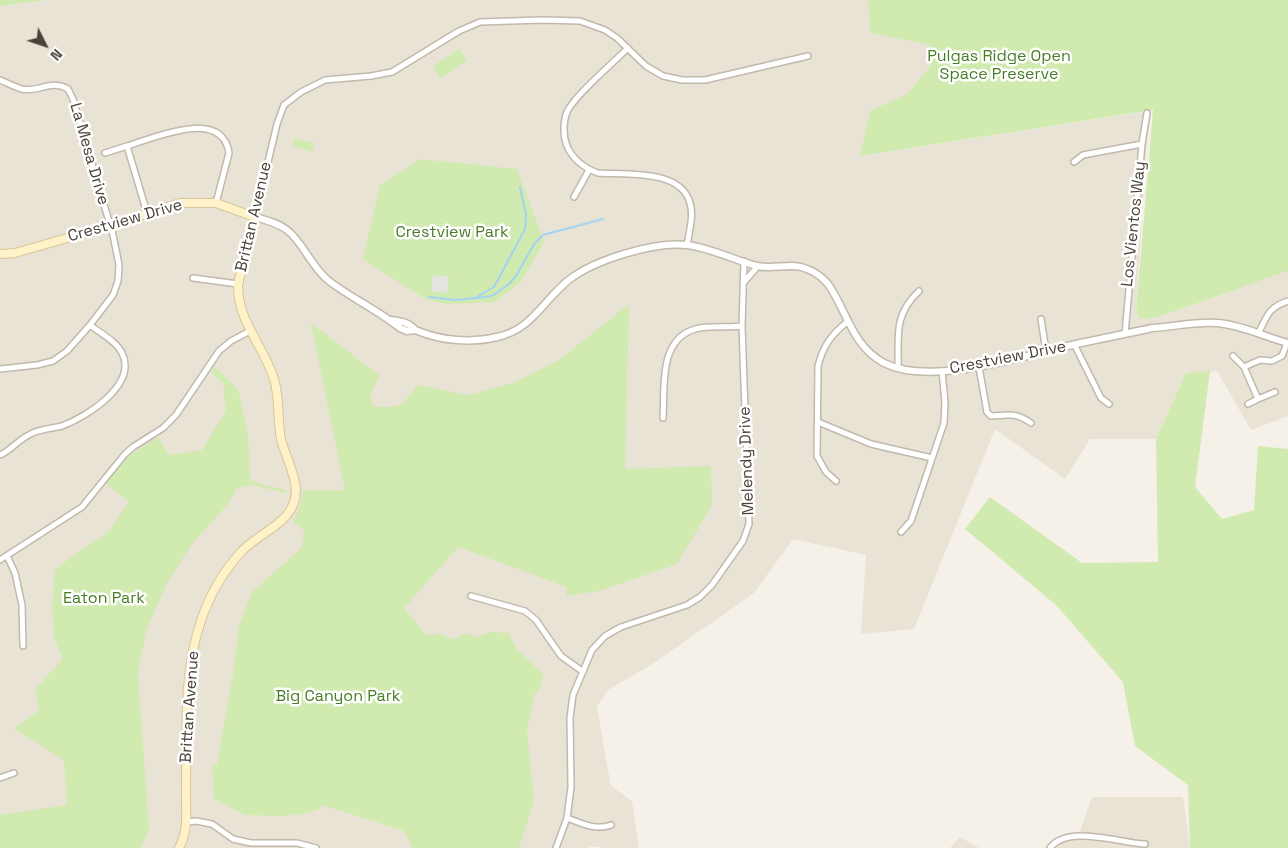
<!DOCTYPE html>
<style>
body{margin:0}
#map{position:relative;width:1288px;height:848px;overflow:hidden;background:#f5f1e8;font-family:"Space Grotesk",sans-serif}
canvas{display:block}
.north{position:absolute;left:20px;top:20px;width:50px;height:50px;-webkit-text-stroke:4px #fff;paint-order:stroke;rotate:131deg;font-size:14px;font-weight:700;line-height:20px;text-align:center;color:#494237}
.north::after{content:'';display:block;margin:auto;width:18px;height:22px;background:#494237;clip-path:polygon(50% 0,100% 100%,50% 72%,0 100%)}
</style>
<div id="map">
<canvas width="1288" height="848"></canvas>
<div class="north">N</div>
</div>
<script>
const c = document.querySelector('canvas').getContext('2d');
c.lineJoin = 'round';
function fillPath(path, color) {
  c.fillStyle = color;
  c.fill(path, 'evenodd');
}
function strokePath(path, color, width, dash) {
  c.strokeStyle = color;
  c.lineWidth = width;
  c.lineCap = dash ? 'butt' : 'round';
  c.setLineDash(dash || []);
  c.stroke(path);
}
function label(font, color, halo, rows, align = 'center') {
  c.font = font + ' "Space Grotesk",sans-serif';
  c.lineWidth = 5;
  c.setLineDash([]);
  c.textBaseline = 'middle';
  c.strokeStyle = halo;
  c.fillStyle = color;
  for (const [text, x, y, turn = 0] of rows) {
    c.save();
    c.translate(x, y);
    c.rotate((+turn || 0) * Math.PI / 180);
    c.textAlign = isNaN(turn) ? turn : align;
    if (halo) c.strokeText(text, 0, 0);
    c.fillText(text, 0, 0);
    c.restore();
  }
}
const residential = new Path2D(`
 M47 0H868L870 33 931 45V65L907 94 861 156 1149 111 1136 312 1139 318 1147 319 1158 317 1288 271V416L1251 430 1217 371 1186 373 1156 439H1090L1065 479 995 429 914 629 861 634 866 555 793 539 754 593 654 663 608 690 597 707 611 786 632 801 639 848H605L590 846 588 848H0V6Z
 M1092 797H1183L1190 848H1047L1052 840 1080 831Z
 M960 837 979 848H950Z`);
const green = new Path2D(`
 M0 0H47L0 6Z
 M868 0H1288V271L1158 317 1147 319 1139 318 1136 312 1153 110 860 156 870 111 907 94 931 65 930 45 870 33Z
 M459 49 467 60 441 78 433 66Z
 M294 138 314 143 312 152 292 146Z
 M420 159 517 169 544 242 521 282 495 302 446 304 425 299 363 259 380 185Z
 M629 304 625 469 711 466 712 505 677 564 599 591 566 596 567 587 458 547 404 608 425 634 432 636 437 633 454 639 465 633 477 637 490 632 508 633 517 649 544 675 538 692 535 693 527 730 534 800 519 848H413L404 831 323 805 319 809 308 813 283 816 245 815 214 799 212 765 217 764 232 681 239 626 252 592 302 548 304 530 293 522 300 506 303 490H345L311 323 380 376 370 394 373 406C399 409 402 406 418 385L469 395 513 383 559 360Z
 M215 367 238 389 248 435 250 479 260 484 285 490V493L252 485 237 488 228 504 191 545 166 585 146 631 138 673 149 829 141 848H0V815L67 805 64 760 14 729 39 710 35 689 63 659 54 638 52 606 55 569 109 531 129 502 106 483 130 455 158 437 169 455 202 450 226 411 223 383 211 372Z
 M1210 371 1195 487 1222 519 1254 510 1258 446 1288 449V848H1190L1188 785 1135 746 1123 682 1057 606 965 529 990 497 1082 563 1158 562 1156 439 1186 373Z`);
const parking = new Path2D(`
 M433 275 449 277 447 293 431 291Z`);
const stream = new Path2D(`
 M429 297 454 300 475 298 494 287 525 229 526 215 520 187
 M477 298 492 296 509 284 516 276 534 244 543 235 603 219`);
const minor = new Path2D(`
 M628 48C613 63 575 95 567 112 563 122 563 136 567 146 573 160 584 168 598 173 626 175 681 169 690 203 694 216 689 232 687 245
 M0 80C7 83 15 87 22 89 39 93 50 79 68 89L73 99 113 235 119 265 118 281 113 295 90 325 67 351 53 361 37 365 0 369
 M105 153 127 146
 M1074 162 1083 155 1142 144
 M574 197 589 170
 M147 213 127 146C154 138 222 107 229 153L216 203
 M255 217 277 124 284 105 301 92 325 80 371 76 392 72 459 31 480 22 542 20 580 21 605 30 617 38 646 66 663 76 682 80H705L808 56
 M193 278 238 284
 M744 282 758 266
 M1041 319 1046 351
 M1259 332C1267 316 1269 307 1288 301
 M1125 334 1142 144 1147 113
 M1074 344 1101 398 1109 404
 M1233 356 1244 367
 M979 367 987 412 991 416C1009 415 1015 412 1031 423
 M898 368C899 335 893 316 919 291
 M1275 392 1258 399 1244 367 1260 360 1272 361 1282 356 1287 343
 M1248 404 1258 399
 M663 418C665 388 658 340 695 329 709 325 728 328 742 326
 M818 422 871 444 932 458
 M0 455C13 449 19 438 35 432 44 429 53 428 62 426 86 417 138 385 122 353 116 341 100 333 90 325
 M836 481 826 472 817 456 818 366C823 346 831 335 847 322
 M901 532 911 521 944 423 945 402 942 371
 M7 556 15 573 22 605 23 646
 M0 560 82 507 125 454 133 447 163 428 176 415 219 351 231 341 250 331
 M471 596 525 611 536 620 561 656 582 671
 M0 778 14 773
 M567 818C581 823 596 831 611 825
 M187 822 196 821 212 824 233 839 251 843H297L316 848
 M556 848 567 818 571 787 570 718 573 695 592 650 605 636 621 627 687 605 700 597 712 585 743 541 749 524 742 326 744 261
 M1050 848C1067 824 1120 843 1145 844`);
const tertiary = new Path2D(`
 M255 217C266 220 278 223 287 230 303 242 311 267 329 281 351 298 378 310 400 328L407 331 415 330
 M391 320C398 321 405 321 411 326 417 330 411 328 418 331 442 341 472 343 497 337 532 330 544 299 570 279 595 260 655 241 687 245 711 248 734 260 757 266 774 270 791 262 807 269 815 272 823 278 828 284 847 311 852 346 884 363 932 387 1021 356 1072 345 1099 339 1125 334 1152 328 1173 327 1196 321 1217 323 1242 325 1265 337 1288 343`);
const secondary = new Path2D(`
 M0 254 15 253 109 226 180 203H216L255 217 238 284C237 321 264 346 274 379 280 398 277 419 281 439 285 456 295 472 296 490 296 523 260 531 241 552 223 572 208 598 200 624 183 675 187 732 186 785 185 807 190 828 179 848`);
const parkNames = [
 ["Pulgas Ridge Open",999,57],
 ["Space Preserve",999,75],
 ["Crestview Park",452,233],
 ["Eaton Park",104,599],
 ["Big Canyon Park",338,697]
];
const streetNames = [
 ["La Mesa Drive",89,154,74],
 ["Brittan Avenue",254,217,-77],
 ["Crestview Drive",125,221,-16],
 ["Los Vientos Way",1134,224,-84],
 ["Crestview Drive",1008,358,-11],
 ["Melendy Drive",747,461,-92],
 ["Brittan Avenue",190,707,-86]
];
fillPath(residential, '#e9e3d6');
fillPath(green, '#d0eab0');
fillPath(parking, '#e6e4e0');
strokePath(stream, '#a3d2f3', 2);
strokePath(minor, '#c1b9ab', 8);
strokePath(tertiary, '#c1b9ab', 9);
strokePath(secondary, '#d6c697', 10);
strokePath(minor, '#fff', 5);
strokePath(tertiary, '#fff', 6);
strokePath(secondary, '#fff2c8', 8);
label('16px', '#487d27', '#fff', parkNames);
label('16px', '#494237', '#fff', streetNames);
</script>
